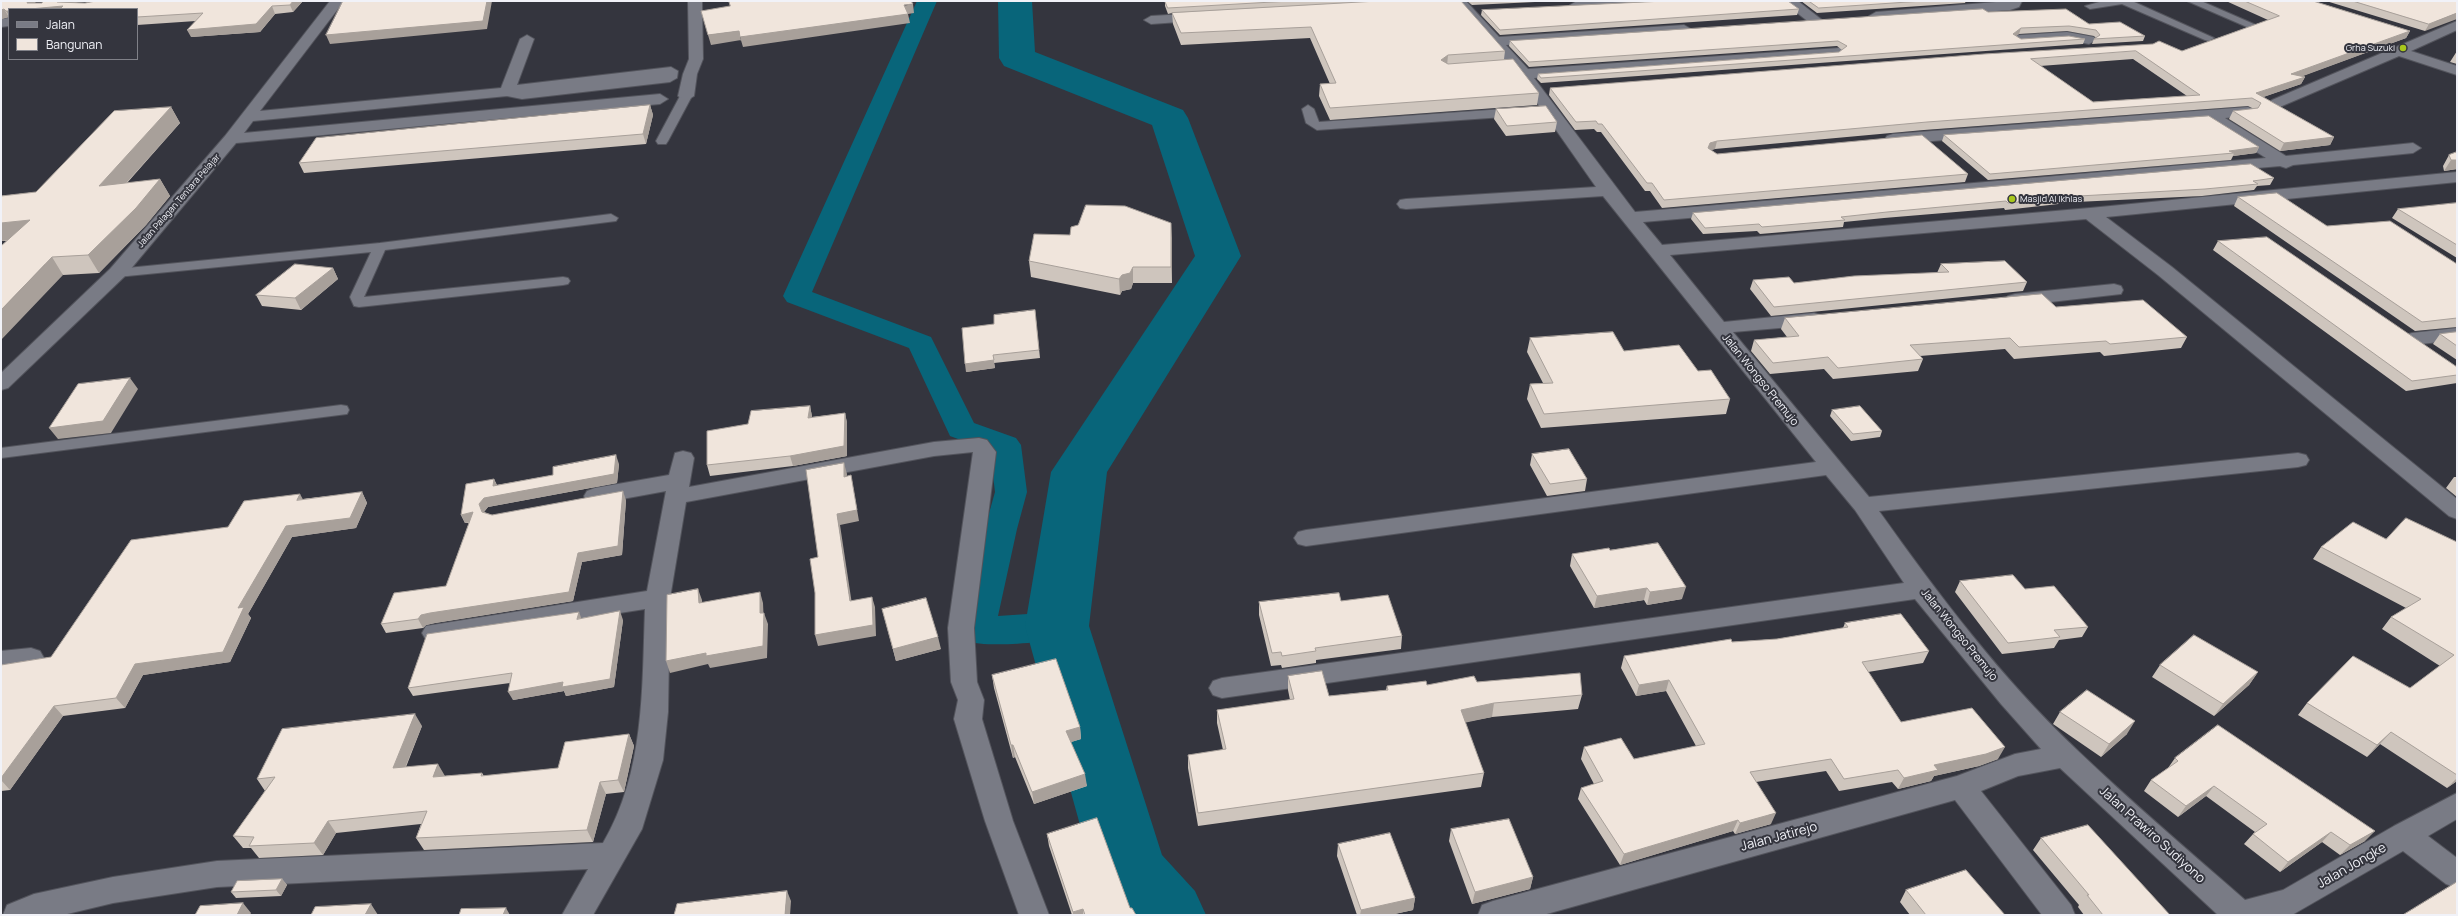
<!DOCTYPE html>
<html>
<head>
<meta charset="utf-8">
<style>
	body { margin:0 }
	#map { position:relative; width:2458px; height:916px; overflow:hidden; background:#34353e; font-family:Manrope,sans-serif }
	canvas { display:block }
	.frame { position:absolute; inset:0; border:2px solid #f1f2f8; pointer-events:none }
	.legend { position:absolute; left:8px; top:8px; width:130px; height:52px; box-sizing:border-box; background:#34353e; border:1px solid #808188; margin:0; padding:5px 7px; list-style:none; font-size:12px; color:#f1f2f8 }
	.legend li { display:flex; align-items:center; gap:8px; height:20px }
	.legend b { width:20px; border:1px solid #808188 }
</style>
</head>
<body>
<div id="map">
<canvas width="2458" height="916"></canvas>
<div class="frame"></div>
<ul class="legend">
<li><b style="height:5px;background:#797b85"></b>Jalan</li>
<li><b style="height:11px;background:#f0e5dc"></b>Bangunan</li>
</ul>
</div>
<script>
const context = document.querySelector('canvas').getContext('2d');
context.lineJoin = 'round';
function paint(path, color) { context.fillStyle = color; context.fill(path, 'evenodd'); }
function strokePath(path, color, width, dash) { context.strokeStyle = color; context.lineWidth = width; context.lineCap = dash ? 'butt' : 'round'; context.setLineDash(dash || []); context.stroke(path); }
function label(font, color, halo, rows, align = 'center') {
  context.font = font + ' Manrope,sans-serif'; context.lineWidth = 4; context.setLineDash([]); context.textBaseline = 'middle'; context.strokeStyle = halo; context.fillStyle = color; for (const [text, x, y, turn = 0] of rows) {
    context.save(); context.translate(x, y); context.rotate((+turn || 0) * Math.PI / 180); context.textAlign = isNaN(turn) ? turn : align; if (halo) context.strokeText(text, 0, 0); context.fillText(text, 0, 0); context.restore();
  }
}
const canal = new Path2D(`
	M917,1h20l-125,291 119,45 43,86 42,15 5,7 6,47 -10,37 -19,87 59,-4 13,4 5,10 -5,10c-24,7 -82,12 -105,5l-5,-10 4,-29 31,-110 -5,-41 -40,-15 -41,-88 -122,-46 -4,-6z`);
const river = new Path2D(`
	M998,1h34l3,51 148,58 5,8 53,138 -134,216 -18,154 73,229 33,36 11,24h-86l-16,-20 -11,-23 -68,-246 26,-154 144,-216 -43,-131 -148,-59 -5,-8z`);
const service = new Path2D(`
	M2103,1h29l82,37 -5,3 -4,-1 -83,-36 -32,5 -5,-3z
	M2187,1h14l55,24 -1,2h-8z
	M686,93l6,3 -24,45 -2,3h-8l-2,-3 24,-45z
	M1308,105l6,4 5,13 199,-14 6,4 -6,4 -201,14 -11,-7 -4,-14z
	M611,214l7,4 -2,3 -231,29 -21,47 199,-20 5,1 2,3 -2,3 -5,1 -204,22 -5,-1 -4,-9 21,-45 -254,25 -7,-4 7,-4 263,-26z
	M341,405l6,1 2,4 -2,4 -346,44v-10z`);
const minor = new Path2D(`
	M330,1h14l-84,110 241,-23 19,-49 7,-4 7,4 -17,46 154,-18 7,4 -1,7 -7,4 -148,17 -15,-3 -254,25 -9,12 416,-39 8,5 -8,5 -424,39 -112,134 -116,111 -7,2v-17l109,-104 115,-133z
	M688,1h14l1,58 -6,15 -3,22 -8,5 -8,-5 5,-22 6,-15z
	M1452,1h14l33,36 185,-12 7,4 -7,4 -178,12 22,24 341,-23 7,4 -7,4 -335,24 101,134 631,-54 -60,-38 -313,24 -6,-2 -2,-3 2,-3 6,-2 355,-27 5,2 3,3 -3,3 -28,3 61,38 127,-13 8,5 -8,5 -120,12 -7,3 -6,-2 -637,56 19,23 428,-37 367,-36v10l-351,35 66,50 285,232v20l-8,-3 -291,-241 -72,-56 -416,36 54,67 90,-9 7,2 3,4 -3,4 -7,2 -81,7 136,165 429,-44 8,2 3,5 -3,5 -8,2 -419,44c59,83 122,167 197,238 54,52 112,101 169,151l38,-10 111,-64 63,-33v26l-29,17 29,22v30l-11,-4 -43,-33 -111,64h-74l-158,-147 -42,8 -37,15 90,114 4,10h-33l-87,-115 -412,115h-65l4,-10 11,-4 464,-125 58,-22 26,-5 -40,-45 -86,-105 -693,99 -9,-3 -4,-7 4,-7 9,-3 682,-95 -49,-73 -29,-35 -520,71 -8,-2 -4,-6 4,-6 8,-2 510,-68 -213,-266 -197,13 -6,-1 -3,-4 3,-4 6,-1 190,-12 -77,-110 -28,-31 -3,-1 -1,-4z
	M1577,1h94l-7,4 -92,3 -2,-3z
	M1782,1h16l24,19 -2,3h-10z
	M2008,1h14l-3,6 -9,3 -134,10 -7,-4 7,-4z
	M1202,13l7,4 -2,3 -56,4 -7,-4 7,-4z
	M9,18v8l-8,1v-8z
	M2457,21v9l-46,21 46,15v9l-58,-19 -117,50h-10l-3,-3 3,-3z
	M2067,32l27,5 2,3 -7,4 -22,-4 -76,5 -7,-4 7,-4z
	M2114,284l7,2 2,4 -2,4 -106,12 -7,-2 -2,-4 2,-4 7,-2z
	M2457,328v12l-45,5 -7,-2 -3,-4 3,-4 7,-2z
	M979,438l8,2 9,12 -22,176 3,54 7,18 -2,19 31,102 36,94h-30l-34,-94 -31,-102 4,-19 -7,-18 -3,-54 25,-176 -39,4 -248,46 -16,96 -2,114 -5,48 -21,69 -49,86h-31l26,-46 -371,18 -104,16 -50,12h-60l4,-10 27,-11 79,-17 104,-16 386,-18c42,-71 39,-155 42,-234l-210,33 -9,-2 -4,-7 4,-7 221,-35 19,-100 -71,13 -8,-3 -3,-5 3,-5 8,-3 74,-13 6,-22 8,-2 8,2 3,5 -5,29 245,-45z
	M31,648l9,3 4,7 -4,7 -39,6v-20z`);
const wall = new Path2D(`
	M1,1h35l-1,2h7l1,-2h39l-8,2h11l218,-2 -10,11 -18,2 -15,18 -69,5 5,-16 -59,4v-16h-128v8l-8,2z
	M1165,1h296l44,50 -1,8 35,34 -2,12 -207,15 -11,-24 1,-12h10l-20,-46 -129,7 -8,-21 -1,-11 -4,1 -3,-8z
	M1467,1h89l-84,4z
	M1801,1h165l-1,2 -148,10z
	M2226,1h87l97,30 -4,7 -104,38 3,1 -4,7 -38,13 71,40 -4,8 -50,6 -51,-32 4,-8 21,-2 -6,-3 -324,24 -209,19 -4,1 6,4 251,20 -3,8 -303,26 -12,-17h-5l-44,-59h-4l-3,-3 -19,1 -26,-35 1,-7 603,-44 29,7 86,-31zM2133,59l54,37 -94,6 -53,-36z
	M2326,1h131l-32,30z
	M1799,9l-2,6 -297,20 -19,-20 1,-5z
	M1988,12l101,12 56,12 -2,5 -51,3 2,-5 2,-1 -2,-2 -27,-5 -48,3 -4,2 6,3h64l-2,5 -542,39 -4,-4 1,-5 301,-22 3,-2 -5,-4 -308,21 -20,-21 1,-5z
	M2457,51v13l-7,-2z
	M650,105l3,10 -7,29 -342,29 -5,-10z
	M171,107l9,16 -53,60 33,-4 10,17 -24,29 -47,48 -36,2 -56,-34h-6v-45l35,-4z
	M1496,109l61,13 -2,10 -49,4 -12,-17z
	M1944,135l315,12 -3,6 -23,3 -2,4 -243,20 -46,-39z
	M2457,152v17l-13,2 -1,-5 6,-11z
	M2274,178l-4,7 -13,1 -3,4 -52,6 -126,6 -71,8 -1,-2 -120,10 -40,4 -1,5 -83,7 -3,-3 -54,3 -12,-15 2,-6z
	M2238,197l89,29 130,38v63l-42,4 -181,-125z
	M2457,203v55l-65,-40 6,-9z
	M1172,238v45h-39l-2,6 -9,2 -2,4 -89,-18 -2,-16z
	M2218,241l239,134v8l-51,8 -193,-141z
	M1941,264l86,18 -4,9 -252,25 -21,-27 3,-9 41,3 143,-10z
	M333,268l5,11 -37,31 -39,-4 -6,-11z
	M2056,307l131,30 -6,11 -77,8 -4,-4 -86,7 -9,-10 -85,7 3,3 -5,12 -85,8 -9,-10 -54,5 -19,-23 3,-11 33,-3 -6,-8 4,-11z
	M1035,310l5,48 -46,5 1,5 -29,4 28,-48z
	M2457,332v28l-24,-16 7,-10z
	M1530,338l94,13 74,20 32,28 -4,15 -185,14 -14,-29 3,-15 13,-1 -16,-31z
	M810,406l2,11 33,-4 2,10v33l-54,10 -83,10 -3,-11 41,-41z
	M1832,410l50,21 -2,6 -29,4 -21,-25z
	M1532,454l55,25 -2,12 -38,5 -17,-31z
	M619,464l-2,19 -129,24 -4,5 8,3 134,-15 -4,55 -40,7 -9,39 -138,22 -9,2 -3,3 -37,5 -5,-9 65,-38 23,-63h-4l-4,-8 33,-36 3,6 56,-10z
	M2454,477h3v20l-11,-9z
	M362,492l5,11 -11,25 -64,9 -44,77 3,4 -21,44 -87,13 -18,33 -62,8 -53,74 -9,1v-126l50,-8 177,-130 75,-28z
	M2386,539l71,3v239l-10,7 -67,-44 -13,13 -69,-42 9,-12 103,-15 30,-22 -58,-37 9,-12 15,-9 -93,-49 8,-12z
	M1610,550l72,49 -35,6 -3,-5 -50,8 -24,-42 2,-12z
	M1960,581l65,8 63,38 -6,10 -23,3 -5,8 -52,6 -47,-62z
	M1341,601l61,35 -1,13 -85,11v3l-34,5 -1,-3 -10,1 -12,-51v-13z
	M882,609l59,40 -45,12z
	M581,618l42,2 -9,67 -48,9 -2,-5 -51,9 -3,-17 -97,13 -5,-8z
	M1845,623l84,28 -6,12 -55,9 33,50 97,37 -19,7 -45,10 -3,5 -33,8 -6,-7 -53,9 -13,-20 -70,11 15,42 -36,10 -2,-3 -113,34 -42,-66 3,-11 13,-4 -13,-25 3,-12 50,12 62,-13 -30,-55 -30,5 -15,-28 3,-12 108,-14 45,-3 66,-11z
	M2160,665l98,7 -9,13 -35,31 -62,-39z
	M992,675l88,52 1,12 -10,3 16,44 -53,18 -19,-47 -2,1 -19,-70z
	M1288,676l41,20 57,-6 1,-4 40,-1 50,-3 105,13 -4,14 -86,8 -27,5 19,51 -3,14 -283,39 -10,-58v-13l35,-5 -6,-27v-13l73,-10 -2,-10z
	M2060,712l67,22 -26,23 -48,-33z
	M422,726l-16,41 39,9 37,-3 2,3 74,-8 71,-34 5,12 -10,46 -18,2 -13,48 -169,8 -8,-12 5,-14 -85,9 -13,22 -64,3 -8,-10h-8l-10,-12 32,-45 -8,-12z
	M2175,758l190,83 -25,14 -18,-13 -42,30 -36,-28 9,-10 2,-2 -49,-36 -28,21 -34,-26 7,-11 17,-12z
	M1451,829l82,48 -3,12 -58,15 -23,-63z
	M1047,834l83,74 6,7h-64l-23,-69z
	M2041,838l129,77h-86l-6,-8 1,-2 -46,-55z
	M1338,844l77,54 -2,12 -23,5h-33l-20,-59z
	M282,879l5,6 -6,11 -45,2 -5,-6z
	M1906,890l99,25h-95l-10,-13z`);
const shadedWall = new Path2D(`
	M28,1h8l-4,8 25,-7 1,-1h24l-17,4v4h-35l-3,-6z
	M293,1h10l-10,11 -3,-7z
	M487,1h5l-5,28 -157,15 -4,-9z
	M913,4l1,9 -6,1 2,9 -167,24 -3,-10z
	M272,6l3,8 -15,18 -69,5 -4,-7z
	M4,9l5,8 -8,2v-9z
	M6,11h3v5z
	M2457,13v6l-32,12 4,-7z
	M2021,28l-2,6 -8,6 2,-6z
	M739,31l2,9 -30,5 -3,-10z
	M2410,31l-4,7 -119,44 4,-8z
	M1448,55l-1,11 -6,-6z
	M2305,77l-4,7 -46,16 1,-7z
	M650,105l3,10 -7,29 -3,-10z
	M171,107l9,16 -71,79 -10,-16z
	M2334,137l-4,8 -50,6 4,-8z
	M1717,141l-2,8 -7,2v-3l2,-5z
	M2259,147l-3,6 -23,3 1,-3 -5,-2z
	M2451,160h6v9l-13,2z
	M160,179l10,17 -24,29 -47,48 -11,-18z
	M30,220l11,17 -40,4v-18z
	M1171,223l1,15v45l-1,-16z
	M52,257l11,18 -62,65v-30z
	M1133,267v16l-2,6 -9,2 -2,4 -1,-16 3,-4z
	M333,268l5,11 -37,31 -6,-12z
	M993,355l2,13 -29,4 -1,-8z
	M130,378l8,11 -27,44 -53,6 -9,-11z
	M810,406l2,10 -2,12 -2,-10z
	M845,413l2,10v33l-54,10 -3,-10z
	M616,455l3,9 -2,19 -129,24 -5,6 -4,-9 5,-6z
	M844,463l3,11 -1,13 -2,-10z
	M851,475l8,46 -19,4 13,86 -3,-10 -13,-87z
	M494,479l4,9 -5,-2z
	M623,491l3,9 -4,55 -40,7 -9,39 -138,22 -9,2 -3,3 -5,-9 3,-4 9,-2 148,-60z
	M362,492l5,11 -11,25 -64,9 -44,77 3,4 -21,44 -87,13 -18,33 -9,-10 19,-34 103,-56 48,-82z
	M300,494l6,11 -9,-5z
	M473,512l4,9 -12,2 -4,-8z
	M1686,587l-4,12 -35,6 3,-13z
	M1647,588l-3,12 -50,8 3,-12z
	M698,589l4,11 1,14 -4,-11z
	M760,592l3,11 1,22 -4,-12z
	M872,597l3,10 1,29 -58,10 -3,-11z
	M620,611l3,9 -9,67 -48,9 -2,-5 -51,9 -5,-8z
	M579,612l3,8 -5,-1z
	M764,613l4,11 -1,34 -57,10 -2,-4 -38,9 -4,-12z
	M938,637l3,12 -45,12 -3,-12z
	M2258,672l-9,13 -35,31 9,-12z
	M1669,680l-3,11 -30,5 3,-11z
	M1494,703l-2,14 -33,7 2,-14z
	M54,706l9,10 -53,74 -9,-10v-2z
	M415,714l7,12 -22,54 -7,-12z
	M2135,721l-8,13 -26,23 8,-13z
	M1080,727l1,12 -13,4 -2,-12z
	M2391,732l-11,12 -13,13 10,-12z
	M629,734l5,12 -10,46 -6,-12z
	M1011,745h2l2,12 -2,1z
	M2005,747l-7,12 -19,7 -45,10 -3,5 -33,8 6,-11 30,-13z
	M438,764l7,12 -12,1z
	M1085,774l2,12 -53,18 -2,-12z
	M2457,778v3l-10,7z
	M600,782l6,12 -13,48 -6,-12z
	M2214,786l-8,10 -28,21 8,-11z
	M1776,813l-5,11 -36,10 5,-11z
	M1738,820l-5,11 -113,34 4,-11z
	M328,821l8,12 -13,22 -9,-12z
	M2375,831l-10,10 -25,14 10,-10z
	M2331,832l-9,10 -42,30 8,-10z
	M1533,877l-3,12 -58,15 3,-12z
	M282,879l5,6 -6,11 -5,-6z
	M787,891l4,10 -1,14h-5z
	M1415,898l-2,12 -23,5h-30l1,-5z
	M243,903l8,10 -1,2h-13z
	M371,904l7,11h-13z
	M506,908l4,7h-7z
	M1083,909v6h-10v-3z`);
const building = new Path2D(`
	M1,1h27l-1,2h15l1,-2h15l-1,1 28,1 11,-2h197l-3,4 -18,1 -16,18 -69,6 16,-17 -66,4v-8h-77l3,-3 -33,3h-21v2h-3l-2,-2 -3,1z
	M343,1h144l-4,20 -157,14z
	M729,1h182l2,3 -9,1 4,9 -168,23 -1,-6 -31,4 -7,-24 29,-5z
	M1165,1h125l-122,7z
	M1378,1h83l44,50 -57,4 -7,5 7,4 65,-5 26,34 -209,15 -10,-24 16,-1 -25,-56 -130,6 -9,-20z
	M1665,1h123l11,8 -299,21 -18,-20z
	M1809,1h114l-104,7z
	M2245,1h68l97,30 -119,43 14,3 -49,16 78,44 -50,6 -51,-32 25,-3 3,-5 -9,-5 -325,24 -210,19 -7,2 -2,5 9,6 205,-19 46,39 -304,26 -12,-17h-5l-45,-59h-4l-2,-3 -20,1 -26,-34 434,-34 169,-10 6,-3 23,10 97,-35zM2136,51l64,44 -107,7 -62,-43z
	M2353,1h104v12l-28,11z
	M1983,9l5,3 78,-3 23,15 31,-2 25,14 -51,3 6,-4 -4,-5 -27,-4 -48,2 -8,6 8,5 48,-3 16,3 -544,39 -3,-4 301,-22 8,-6 -9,-5 -309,21 -19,-21z
	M650,105l-7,29 -344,29 17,-25z
	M1546,106l11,16 -50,4 -11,-17z
	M171,107l-72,79 61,-7 -24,29 -48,47 -36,2 -51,53v-64l29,-26 -29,3v-27l35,-4 78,-81z
	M2209,116l50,31 -30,4 5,2 -244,21 -46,-39z
	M2457,152v8h-6l-2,-5z
	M2251,164l23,14 -21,3 5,3 -53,5 -126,7 -71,7 -2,-2 -119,11 -46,5 4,3 -83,7 -3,-3 -54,4 -12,-15z
	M2277,193l50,33 63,-5 67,43v54l-35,4 -184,-125z
	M2457,203v42l-59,-36z
	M1086,205l39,1 46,17v44h-38l-3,6 -8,2 -3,4 -90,-18 5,-27 36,1 1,-8 7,-2z
	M2267,237l190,130v8l-45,6 -194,-140z
	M2005,261l22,21 -253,25 -21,-27 36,-3 5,6 60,-7 95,-4 -8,-8z
	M295,264l38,4 -38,30 -39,-3z
	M2042,294l14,13 87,-7 44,37 -77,7 -4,-3 -87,6 -9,-9 -100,7 13,14 -85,9 -10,-11 -55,6 -19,-23 45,-4 -14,-18z
	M1035,310l4,40 -46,5 1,5 -29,4 -3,-36 32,-4v-9z
	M1613,332l11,19 55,-6 19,26 13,-1 19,29 -186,15 -14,-30 23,-1 -23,-45z
	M2457,332v14l-17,-12z
	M130,378l-27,43 -54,7 29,-44z
	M810,406l-2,12 37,-5 -1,33 -54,10 -83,9v-34l41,-7 3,-13z
	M1860,406l22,25 -29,3 -21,-24z
	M1569,449l18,30 -37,5 -18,-30z
	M616,455l-2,19 -130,24 -5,6 3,8 10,3 131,-24 -5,55 -40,7 -9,39 -139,21 -9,2 -3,4 -37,5 13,-31 52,-7 27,-74 -12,3 5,-31 28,-5 -1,7 60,-11v-8z
	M844,463v14l7,-2 6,35 -20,4 13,87 22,-4 1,28 -58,10v-42l-5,-34 8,-2 -12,-87z
	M362,492l-12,26 -64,8 -48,82 6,-1 -21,45 -88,12 -19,34 -62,8 -53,72v-113l50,-8 80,-117 97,-13 16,-26 56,-7 -3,6z
	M2406,518l51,24v233l-66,-43 -14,13 -70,-42 46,-47 57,32 44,-33 -63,-38 30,-18 -100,-52 32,-25 33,17z
	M1658,543l28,44 -36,5 -3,-4 -50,8 -25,-42 37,-6 1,2z
	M2013,575l12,14 29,-3 34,41 -34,3 6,7 -52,6 -48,-62z
	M698,589l1,14 61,-11v21h4l-1,33 -57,10v-3l-40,8 1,-66z
	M1339,593l2,8 47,-6 14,41 -87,12 1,3 -34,5 -1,-4 -9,1 -13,-51z
	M926,598l12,39 -45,12 -11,-40z
	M620,611l-10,68 -48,8 1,-5 -55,10 4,-19 -104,15 19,-54 152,-22 -2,7z
	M1901,614l28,37 -67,11 39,60 71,-14 33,39 -19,7 -52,11 4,5 -34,8 -6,-8 -54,9 -13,-20 -81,13 26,41 -36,10 -2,-3 -114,34 -43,-66 22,-7 -19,-34 37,-9 13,21 71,-15 -36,-64 -30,5 -15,-29 107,-17 1,3 45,-3 71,-12 -3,-4z
	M2194,635l64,37 -35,32 -63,-39z
	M1056,659l24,68 -14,4 19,43 -53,18 -19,-47h-2l-19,-70z
	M1322,671l7,25 59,-6 -1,-4 39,-5 1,4 47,-9 3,6 103,-9 2,22 -88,8 -33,7 23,63 -286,40 -10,-58 38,-6 -9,-39 77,-11 -6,-23z
	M2087,690l48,31 -26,23 -49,-32z
	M415,714l-22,54 45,-4 -5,13 49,-4 -1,3 77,-8 7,-26 64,-8 -11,46 -18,2 -13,48 -171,8 11,-27 -99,10 -14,22 -65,3 5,-9 -21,-1 42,-59 -18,2 25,-50z
	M2218,725l157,106 -25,14 -19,-13 -43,30 -35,-28 14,-10 -53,-38 -28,20 -35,-26 27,-19 -3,-3z
	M1097,818l33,90h2l4,7h-51l-2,-6 -10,3 -26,-78z
	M1509,819l24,58 -58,15 -24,-63z
	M2088,825l82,90h-67l-16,-20h2l-48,-57z
	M1390,833l25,65 -54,12 -23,-66z
	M1966,870l39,45h-79l-20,-25z
	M282,879l-6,11 -45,2 6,-11z
	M2457,882v33h-54z
	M787,891l-2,24h-111l3,-11z
	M243,903l-6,12h-42l5,-9z
	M371,904l-6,11h-54l4,-8z
	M506,908l-3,7h-44l2,-6z`);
const markers = [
	[2403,48,4,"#a8c71c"],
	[2012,199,4,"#a8c71c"]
];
const farPoinames = [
	["Grha Suzuki",2395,48],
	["Masjid Al Ikhlas",2020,199,"left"]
];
const farStreetnames = [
	["Jalan Palagan Tentara Pelajar",179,201,-49]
];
const streetNames = [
	["Jalan Wongso Premujo",1760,380,51],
	["Jalan Wongso Premujo",1959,635,51]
];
const nearStreetnames = [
	["Jalan Prawiro Sudiyono",2152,835,42],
	["Jalan Jatirejo",1779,837,-15],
	["Jalan Jongke",2352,866,-30]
];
paint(canal, '#08657a');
paint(river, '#08657a');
strokePath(service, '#53545c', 2);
strokePath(minor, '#53545c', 2);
paint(service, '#797b85');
paint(minor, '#797b85');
paint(wall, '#cec5bd');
paint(shadedWall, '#a8a09a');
paint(building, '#f0e5dc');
strokePath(building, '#a8a09a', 1);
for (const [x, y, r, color] of markers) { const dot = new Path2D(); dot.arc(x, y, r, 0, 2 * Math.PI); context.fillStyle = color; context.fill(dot); strokePath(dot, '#34353e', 1.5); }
label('9px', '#f1f2f8', '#34353e', farPoinames, 'right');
label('9px', '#f1f2f8', '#34353e', farStreetnames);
label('11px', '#f1f2f8', '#34353e', streetNames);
label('13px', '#f1f2f8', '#34353e', nearStreetnames);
</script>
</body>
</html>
